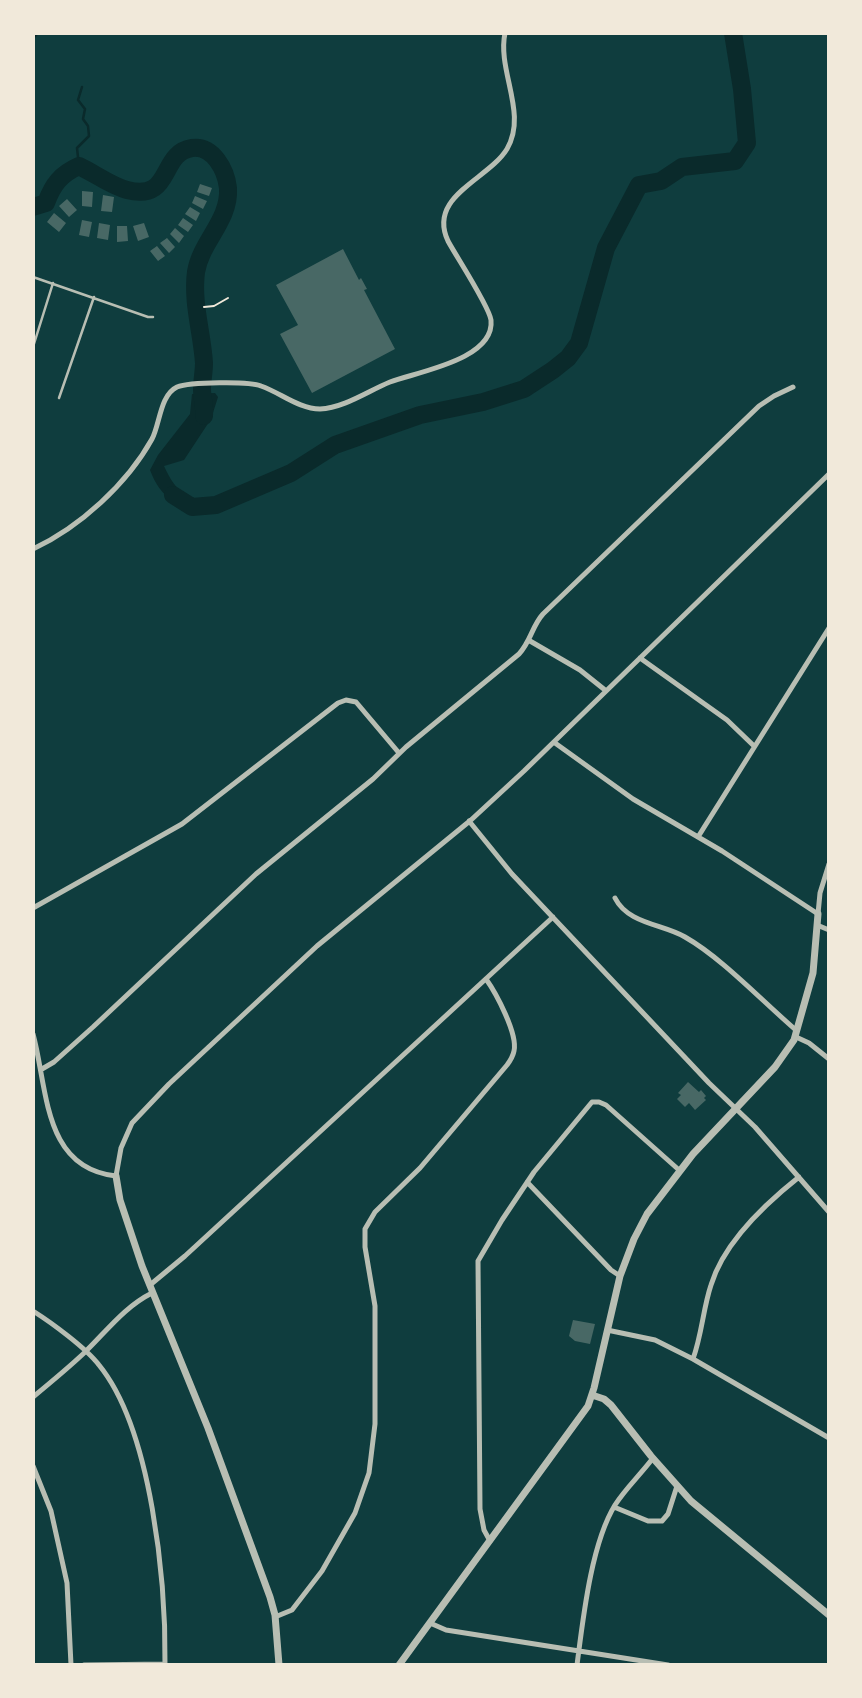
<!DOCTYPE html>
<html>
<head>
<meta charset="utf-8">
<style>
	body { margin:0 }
	#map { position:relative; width:862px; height:1698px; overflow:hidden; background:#0f3d3e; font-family:"DejaVu Sans",sans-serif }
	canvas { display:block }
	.frame { position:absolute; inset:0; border:35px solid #f1e9da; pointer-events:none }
</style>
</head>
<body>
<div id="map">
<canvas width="862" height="1698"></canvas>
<div class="frame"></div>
</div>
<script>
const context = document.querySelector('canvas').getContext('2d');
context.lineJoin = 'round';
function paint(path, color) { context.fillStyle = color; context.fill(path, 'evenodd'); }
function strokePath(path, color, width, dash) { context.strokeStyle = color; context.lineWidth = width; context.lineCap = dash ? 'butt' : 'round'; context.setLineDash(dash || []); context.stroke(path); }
const water = new Path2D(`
	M215,393l3,4 -7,22 -27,41 -20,6c13,28 22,32 52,39 -34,3 -53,-1 -66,-35l8,-15 32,-41 2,-20z`);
const stream = new Path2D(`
	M33,38l5,-5
	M79,166l-2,-18 12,-12 -1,-10 -5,-7 2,-10 -7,-9 4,-13`);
const river = new Path2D(`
	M33,207l13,-4c7,-19 15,-29 33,-37 15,7 32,20 48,24 46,12 32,-37 65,-42 21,-3 34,22 36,40 2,33 -27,53 -32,84 -4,31 6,60 8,91 0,9 -2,18 -2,26 0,9 3,18 2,27
	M173,495l19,12 24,-2 75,-32 44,-28 85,-30 63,-13 41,-13 29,-19 15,-12 11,-15 27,-95 33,-63 22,-4 21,-14 53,-6 12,-18 -5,-54 -9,-56`);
const building = new Path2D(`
	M200,184l12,4 -3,8 -12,-4z
	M82,191l11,1 -1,15 -10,-1z
	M103,195l11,2 -2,15 -11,-1z
	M195,196l12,5 -4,8 -11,-6z
	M67,199l10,11 -8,7 -10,-11z
	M190,207l10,6 -4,8 -11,-7z
	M54,213l12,10 -7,9 -12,-10z
	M183,218l10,7 -5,7 -10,-7z
	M82,220l10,2 -3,15 -10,-2z
	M99,223l11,2 -2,15 -11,-2z
	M144,223l5,14 -11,4 -5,-15z
	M117,226h10l1,15 -11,1z
	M175,228l9,8 -5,7 -9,-9z
	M167,238l8,9 -6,6 -9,-10z
	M157,246l8,10 -7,5 -8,-10z
	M343,249l16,31 2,-2 6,11 -3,1 31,59 -83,44 -32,-59 18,-9 -22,-40z
	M688,1082l11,10 2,-2 5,6 -2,2 2,2 -11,10 -6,-7 -4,4 -8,-8 4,-4 -3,-2z
	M573,1320l22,4 -5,20 -15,-3 -6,-5z`);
const path = new Path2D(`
	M204,307l10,-1 14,-8`);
const service = new Path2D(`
	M33,277l115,40h5
	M33,347l20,-64
	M59,398l35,-101`);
const minor = new Path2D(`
	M33,549c47,-22 94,-65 119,-110 8,-15 8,-44 25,-52 12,-5 73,-6 84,-1 20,7 38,23 59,23 24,-1 48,-18 70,-27 26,-10 105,-22 101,-62 -2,-14 -35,-64 -43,-79 -21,-45 40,-61 59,-92 21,-36 -10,-78 -2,-116
	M530,641l50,29 25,20
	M640,658l87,62 27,26
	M555,743l78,56 89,52 96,63
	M469,821l43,53 197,209 46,44 74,85
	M698,837l131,-209
	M615,898c13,26 48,26 70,39 37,21 78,65 112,94
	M33,908l149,-84 156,-121 8,-3 10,2 43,51
	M818,914l2,-21 9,-29
	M817,925l12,5
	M33,1034c15,56 10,134 83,142l5,-28 11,-25 37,-39 148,-138 154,-126 53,-49 305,-297
	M796,1037l13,6 20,16
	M42,1069l12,-7 39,-35 163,-153 117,-95 33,-32 113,-93c12,-13 13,-28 24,-40l216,-208 15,-10 19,-9
	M527,1182l84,88 9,6
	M150,1285l35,-29 368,-339
	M33,1311c19,12 53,37 66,54 53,65 67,218 66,300
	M607,1330l48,10 38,19 136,79
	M693,1359c9,-25 10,-50 18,-74 13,-43 54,-81 88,-108
	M33,1397c17,-14 34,-28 50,-43 23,-22 41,-47 69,-61
	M33,1466l18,45 16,72 4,82
	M614,1507l34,14h14l6,-7 9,-28
	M490,1541l-6,-11 -4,-21 -2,-248 24,-41 32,-48 58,-70h7l7,3 73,65
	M275,1617l17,-7 30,-39 33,-58 14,-40 6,-49v-118l-10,-59v-18l10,-17 45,-44 87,-103c3,-4 6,-9 7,-14 4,-17 -18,-58 -28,-72
	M430,1623l16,7 222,35
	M84,1665l81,-1
	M577,1665c6,-46 14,-121 38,-160 10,-16 26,-31 38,-47`);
const tertiary = new Path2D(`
	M116,1176l4,24 22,66 66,162 62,169 5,18 4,50
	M592,1395l12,4 7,6 40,51 40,45 138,114
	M399,1665l189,-259 6,-18 26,-112 14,-37 13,-25 46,-60 82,-87 19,-27 19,-67 5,-59`);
paint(water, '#0a2a2b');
strokePath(stream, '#0a2a2b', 2.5);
strokePath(river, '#0a2a2b', 18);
paint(building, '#486865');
strokePath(path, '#f1e9da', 2);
strokePath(service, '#b8beb3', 2.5);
strokePath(minor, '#b8beb3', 5);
strokePath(tertiary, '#b8beb3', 7);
</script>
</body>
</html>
